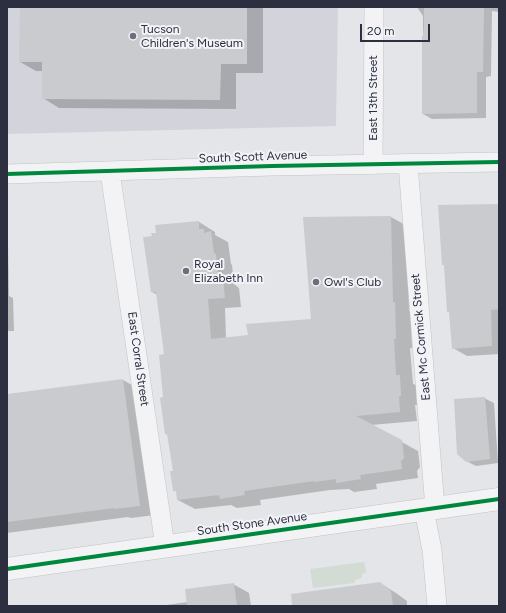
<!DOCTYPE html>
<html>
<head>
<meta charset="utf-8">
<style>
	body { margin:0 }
	#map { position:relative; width:506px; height:613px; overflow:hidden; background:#e4e5e8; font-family:Figtree,sans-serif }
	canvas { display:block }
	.frame { position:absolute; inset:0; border:8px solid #2c2f40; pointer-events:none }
	.scale { position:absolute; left:360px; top:24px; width:70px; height:18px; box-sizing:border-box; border:2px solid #2c2f40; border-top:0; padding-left:5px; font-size:12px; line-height:14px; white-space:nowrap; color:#2c2f40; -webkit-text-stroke:3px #f2f3f7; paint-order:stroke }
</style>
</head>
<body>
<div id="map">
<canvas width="506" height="613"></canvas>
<div class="frame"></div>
<div class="scale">20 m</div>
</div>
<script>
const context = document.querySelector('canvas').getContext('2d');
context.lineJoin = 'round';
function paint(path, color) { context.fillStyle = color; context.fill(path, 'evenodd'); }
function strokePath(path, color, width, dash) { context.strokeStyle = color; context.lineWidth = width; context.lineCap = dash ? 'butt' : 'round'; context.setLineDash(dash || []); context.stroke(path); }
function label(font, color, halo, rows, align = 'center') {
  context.font = font + ' Figtree,sans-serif'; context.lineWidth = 4; context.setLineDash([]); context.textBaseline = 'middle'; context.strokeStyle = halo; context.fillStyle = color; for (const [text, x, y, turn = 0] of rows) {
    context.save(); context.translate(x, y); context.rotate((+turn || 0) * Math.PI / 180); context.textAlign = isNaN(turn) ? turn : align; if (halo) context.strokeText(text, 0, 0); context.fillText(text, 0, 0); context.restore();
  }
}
const built = new Path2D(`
	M7,7h331l-2,119 -329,8z`);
const green = new Path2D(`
	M364,562l2,11 -4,1v4l-7,2v3l-42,5 -3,-19z`);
const shadow = new Path2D(`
	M21,7h242v66h-27v36l-177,-1 -16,-10v-27h-7l-16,-9z
	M417,7h82v5l-7,-1 -1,65 -5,1v41l-54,1 -9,-5v-98z
	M499,205v149l-32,2 -14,-8z
	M391,217l16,9 2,85 2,1 1,36h-2l3,36 3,1 1,20h-2l2,16 -46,4 47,26 2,16 -3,4 1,7 -42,6 1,5 -23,3 -5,-3 -19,1 -70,10 1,5 -24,3 -6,-3 -36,4 -17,-9 -1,-8 -3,-2v-18l-6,-37 -2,-1 -2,-36 1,-43 -7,-60 -6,-3 1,-55 46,-15 16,10v3l13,7 3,22 1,1 2,19 5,4 2,19 -16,1 1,30 23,-2 63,-16z
	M7,243l1,1 1,52 4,2 1,33h-7z
	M123,380l16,9 16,126 -24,3 -3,-1 -121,16v-138z
	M484,398l10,5 4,60 -22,3 -10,-5z
	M380,583l16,10 11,8v5h-95z
	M233,584l16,9 2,13h-92l29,-4z`);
const building = new Path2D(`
	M20,7h227v57h-26l-1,36 -178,-1v-37h-23z
	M424,7h60l-1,65h-6v41l-55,1v-78h1l1,-9z
	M499,204v105l-8,1 1,36 -40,3 -3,-37h-2l-3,-47h-2l-4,-60z
	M391,216l2,86h2l1,37h-2l2,36h4l1,21h-2l1,16 -44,4 46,24 2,18 -3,3 1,8 -42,6 1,4 -25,4v-4l-22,3v-1l-70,10 1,4 -25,4 -1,-4 -42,5 -1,-9h-3l-3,-20h3l-6,-37h-2l-5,-36 3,-1 -4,-42 5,-1 -8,-62h-5l-8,-55 9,-1 -1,-3h5l-1,-8 44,-4v8h5v4l7,-2 3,22 2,1 2,21 1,-1v4l4,-1 2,21 -17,1 3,40 37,-4 -2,-11 65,-5 -8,-102z
	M123,379l17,127 -26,3v-1l-107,14v-128z
	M485,397l5,62 -24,3 -9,-8 -3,-55z
	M380,582l11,9 2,15h-101l-1,-12z
	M234,583l3,23h-50l-2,-17z`);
const minor = new Path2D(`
	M408,164l27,345
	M373,165l1,-158
	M110,172l55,374
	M7,174l265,-8 227,-4
	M424,510l8,40 5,56`);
const tertiary = new Path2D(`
	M7,569l492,-70`);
const cycleway = new Path2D(`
	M7,174l265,-8 227,-4
	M7,569l492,-70`);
const markers = [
	[133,36,4,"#6c6f7b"],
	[186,271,4,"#6c6f7b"],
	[316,282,4,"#6c6f7b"]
];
const poiNames = [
	["Tucson",141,29],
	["Children's Museum",141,43],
	["Royal",194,264],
	["Elizabeth Inn",194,278],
	["Owl's Club",324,282]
];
const streetNames = [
	["East 13th Street",373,98,-90],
	["South Scott Avenue",253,157,-2],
	["East Mc Cormick Street",421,337,-95],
	["East Corral Street",138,359,82],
	["South Stone Avenue",252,524,-8]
];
paint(built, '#d3d4db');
paint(green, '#d3dbd5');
paint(shadow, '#0003');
paint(building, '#cacbcf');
strokePath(minor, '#c2c3c6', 20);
strokePath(tertiary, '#c2c3c6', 23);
strokePath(minor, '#f3f3f5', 19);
strokePath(tertiary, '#f3f3f5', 22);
strokePath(cycleway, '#00873e', 4);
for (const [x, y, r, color] of markers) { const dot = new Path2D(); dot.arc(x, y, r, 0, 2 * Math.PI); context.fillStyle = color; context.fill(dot); strokePath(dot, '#f2f3f7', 1.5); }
label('12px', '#2c2f40', '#f2f3f7', poiNames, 'left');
label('12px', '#2c2f40', '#f2f3f7', streetNames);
</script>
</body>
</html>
